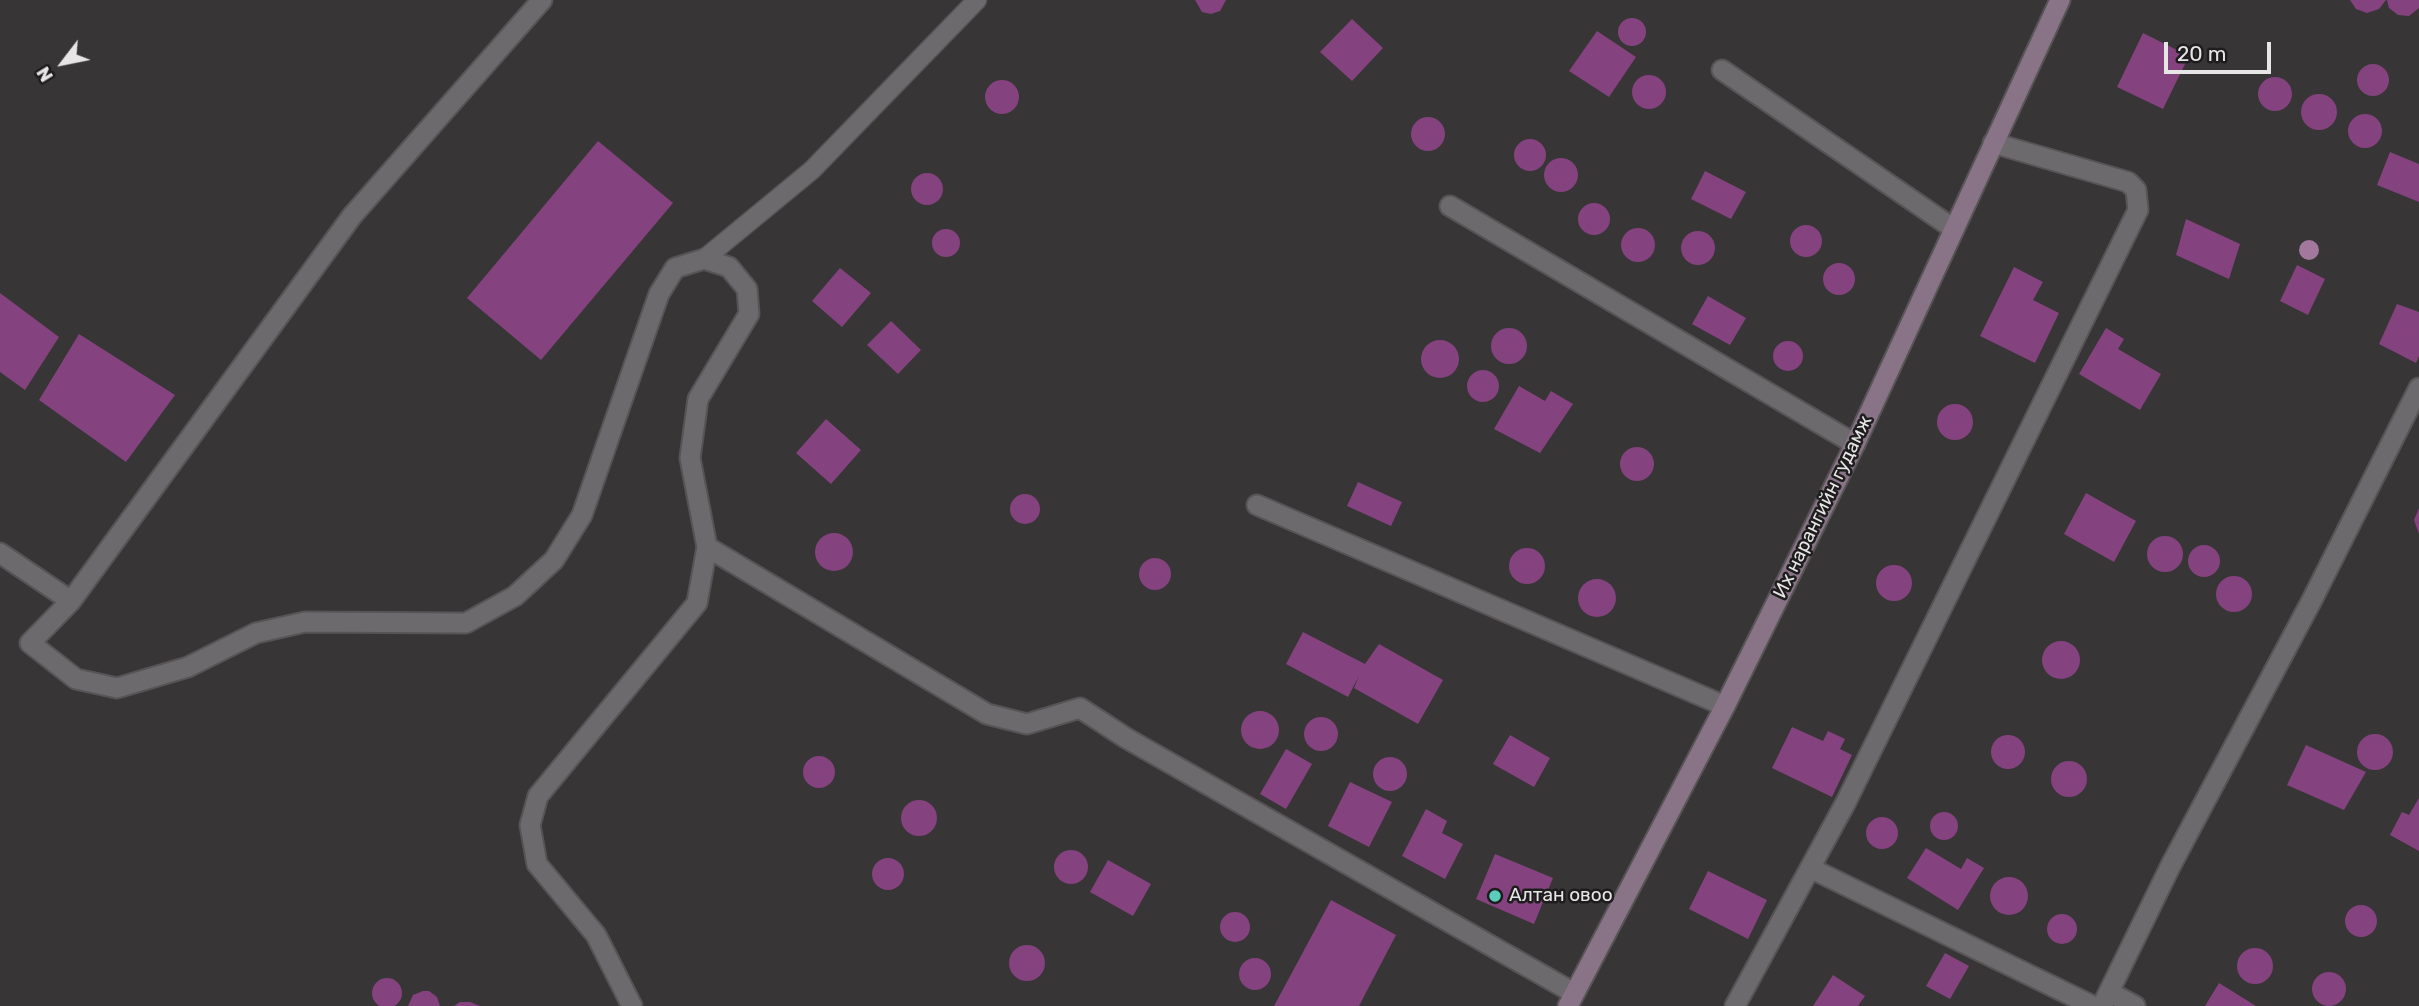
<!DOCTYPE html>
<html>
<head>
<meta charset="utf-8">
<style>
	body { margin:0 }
	#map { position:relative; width:2419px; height:1006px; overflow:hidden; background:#383537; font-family:Rubik,sans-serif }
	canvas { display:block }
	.north { position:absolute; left:28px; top:28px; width:70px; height:70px; -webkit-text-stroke:5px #1e1d1e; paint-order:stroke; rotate:238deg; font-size:19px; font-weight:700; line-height:28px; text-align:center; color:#e7e5e6 }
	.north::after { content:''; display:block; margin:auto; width:24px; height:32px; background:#e7e5e6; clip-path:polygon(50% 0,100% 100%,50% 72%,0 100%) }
	.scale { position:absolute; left:2164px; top:42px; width:107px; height:32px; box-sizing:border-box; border:4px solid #e7e5e6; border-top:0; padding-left:9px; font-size:21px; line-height:24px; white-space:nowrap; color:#e7e5e6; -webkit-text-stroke:5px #1e1d1e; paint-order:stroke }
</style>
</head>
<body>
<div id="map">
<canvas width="2419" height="1006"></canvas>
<div class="north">N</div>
<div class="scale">20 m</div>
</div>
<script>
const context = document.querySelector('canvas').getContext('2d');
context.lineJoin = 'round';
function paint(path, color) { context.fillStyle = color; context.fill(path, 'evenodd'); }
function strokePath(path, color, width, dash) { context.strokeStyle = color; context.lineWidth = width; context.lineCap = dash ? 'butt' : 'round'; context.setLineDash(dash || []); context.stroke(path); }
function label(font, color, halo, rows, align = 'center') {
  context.font = font + ' Rubik,sans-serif'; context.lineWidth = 5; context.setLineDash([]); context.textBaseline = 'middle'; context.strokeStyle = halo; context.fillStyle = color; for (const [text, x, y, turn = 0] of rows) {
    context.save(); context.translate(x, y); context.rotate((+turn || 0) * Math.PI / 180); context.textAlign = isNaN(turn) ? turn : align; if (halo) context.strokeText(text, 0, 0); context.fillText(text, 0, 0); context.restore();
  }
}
const building = new Path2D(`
	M1195,0h31l-6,11 -9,3 -9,-2z
	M2350,0h36l-7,9 -12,4 -11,-4z
	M2387,0h32v8l-10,8 -11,-1 -9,-7z
	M1618 32a14 14 0 1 1 28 0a14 14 0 1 1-28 0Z
	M1352,19l31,29 -31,33 -32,-29z
	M1597,31l39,26 -27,40 -40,-26z
	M2143,33l46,23 -26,53 -46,-22z
	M2357 80a16 16 0 1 1 32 0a16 16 0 1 1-32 0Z
	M1632 92a17 17 0 1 1 34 0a17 17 0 1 1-34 0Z
	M2258 94a17 17 0 1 1 34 0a17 17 0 1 1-34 0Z
	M985 97a17 17 0 1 1 34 0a17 17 0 1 1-34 0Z
	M2301 112a18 18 0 1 1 36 0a18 18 0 1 1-36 0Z
	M2348 131a17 17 0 1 1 34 0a17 17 0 1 1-34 0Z
	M1411 134a17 17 0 1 1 34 0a17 17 0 1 1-34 0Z
	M1514 155a16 16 0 1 1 32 0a16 16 0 1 1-32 0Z
	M598,141l75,62 -132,157 -74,-62z
	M2390,152l29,12v38l-42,-17z
	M1544 175a17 17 0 1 1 34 0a17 17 0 1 1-34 0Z
	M1705,171l41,21 -15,27 -40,-20z
	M911 189a16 16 0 1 1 32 0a16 16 0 1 1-32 0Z
	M1578 219a16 16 0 1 1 32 0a16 16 0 1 1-32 0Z
	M2186,219l54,25 -11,35 -53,-24z
	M1790 241a16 16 0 1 1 32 0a16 16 0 1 1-32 0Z
	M1621 245a17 17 0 1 1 34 0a17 17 0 1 1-34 0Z
	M932 243a14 14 0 1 1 28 0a14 14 0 1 1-28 0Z
	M1681 248a17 17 0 1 1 34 0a17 17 0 1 1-34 0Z
	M1823 279a16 16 0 1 1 32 0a16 16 0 1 1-32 0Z
	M2297,265l28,14 -17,36 -28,-14z
	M2014,267l29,15 -10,18 26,13 -24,50 -55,-27z
	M840,268l31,25 -29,34 -30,-26z
	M0,293l59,44 -34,53 -25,-18z
	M1708,296l38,22 -16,27 -38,-21z
	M2397,304l22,8v44l-3,7 -37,-19z
	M891,321l30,29 -23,24 -31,-29z
	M2106,328l18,11 -6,10 43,25 -21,36 -61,-36z
	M1491 346a18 18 0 1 1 36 0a18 18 0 1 1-36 0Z
	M79,334l96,61 -49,67 -87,-62z
	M1421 359a19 19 0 1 1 38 0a19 19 0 1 1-38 0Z
	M1773 356a15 15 0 1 1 30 0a15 15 0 1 1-30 0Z
	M1467 386a16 16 0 1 1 32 0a16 16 0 1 1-32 0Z
	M1519,386l26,15 6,-10 22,13 -33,49 -46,-24z
	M1937 422a18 18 0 1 1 36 0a18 18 0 1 1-36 0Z
	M826,419l35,31 -30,34 -35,-31z
	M1620 464a17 17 0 1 1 34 0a17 17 0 1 1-34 0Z
	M1358,482l44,20 -11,24 -44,-20z
	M2086,493l50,28 -22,41 -50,-28z
	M1010 509a15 15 0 1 1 30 0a15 15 0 1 1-30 0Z
	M2419,508v26l-5,-14z
	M815 552a19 19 0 1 1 38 0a19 19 0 1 1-38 0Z
	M2147 554a18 18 0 1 1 36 0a18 18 0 1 1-36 0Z
	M2188 561a16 16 0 1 1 32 0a16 16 0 1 1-32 0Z
	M1509 566a18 18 0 1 1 36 0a18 18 0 1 1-36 0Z
	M1139 574a16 16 0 1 1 32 0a16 16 0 1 1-32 0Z
	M1876 583a18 18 0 1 1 36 0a18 18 0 1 1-36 0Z
	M2216 594a18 18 0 1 1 36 0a18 18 0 1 1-36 0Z
	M1578 598a19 19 0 1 1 38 0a19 19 0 1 1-38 0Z
	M1303,632l62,32 14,-20 64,36 -25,44 -64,-36 5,-12 -11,21 -62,-33z
	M2042 660a19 19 0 1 1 38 0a19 19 0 1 1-38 0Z
	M1241 730a19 19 0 1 1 38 0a19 19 0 1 1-38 0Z
	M1304 734a17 17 0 1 1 34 0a17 17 0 1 1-34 0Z
	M1792,727l31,14 5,-10 17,8 -5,10 12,6 -20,42 -60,-29z
	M2357 752a18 18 0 1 1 36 0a18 18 0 1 1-36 0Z
	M1991 752a17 17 0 1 1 34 0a17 17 0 1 1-34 0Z
	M1510,735l40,23 -16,29 -41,-23z
	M2306,745l60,27 -22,38 -57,-25z
	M1286,749l26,15 -26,45 -26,-15z
	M803 772a16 16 0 1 1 32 0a16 16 0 1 1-32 0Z
	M1373 774a17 17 0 1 1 34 0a17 17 0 1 1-34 0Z
	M2051 779a18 18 0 1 1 36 0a18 18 0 1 1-36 0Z
	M1350,782l42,20 -23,45 -41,-21z
	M2419,798v53l-29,-16 12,-23 7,3z
	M901 818a18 18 0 1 1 36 0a18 18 0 1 1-36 0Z
	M1426,809l21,12 -5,12 21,11 -18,35 -43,-23z
	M1930 826a14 14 0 1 1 28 0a14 14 0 1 1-28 0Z
	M1866 833a16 16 0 1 1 32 0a16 16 0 1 1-32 0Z
	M1926,848l35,21 6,-11 17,10 -26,42 -51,-32z
	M1054 867a17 17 0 1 1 34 0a17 17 0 1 1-34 0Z
	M1495,854l58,24 -19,46 -58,-25z
	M872 874a16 16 0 1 1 32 0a16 16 0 1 1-32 0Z
	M1108,860l43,24 -18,32 -43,-24z
	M1708,871l59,29 -19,39 -59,-30z
	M1990 896a19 19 0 1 1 38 0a19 19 0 1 1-38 0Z
	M1331,900l65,35 -37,71h-85z
	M2345 921a16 16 0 1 1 32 0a16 16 0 1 1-32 0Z
	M1220 927a15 15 0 1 1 30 0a15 15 0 1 1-30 0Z
	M2047 929a15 15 0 1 1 30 0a15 15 0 1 1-30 0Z
	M1009 963a18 18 0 1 1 36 0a18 18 0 1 1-36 0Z
	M2237 966a18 18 0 1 1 36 0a18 18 0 1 1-36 0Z
	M1945,953l24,13 -19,33 -24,-13z
	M1239 974a16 16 0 1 1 32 0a16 16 0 1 1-32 0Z
	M2312 989a17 17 0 1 1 34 0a17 17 0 1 1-34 0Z
	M1833,975l32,21 -7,10h-45z
	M372 993a15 15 0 1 1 30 0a15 15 0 1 1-30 0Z
	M2219,983l37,23h-51z
	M423,991h6l8,6 3,9h-32l5,-11z
	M460,1002h10l10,4h-26z`);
const service = new Path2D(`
	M704,259l108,-89 165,-170`);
const minor = new Path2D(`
	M542,0l-190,216 -281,385 -41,42 46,36 41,9 71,-21 68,-34 49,-11 161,1 49,-27 39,-36 28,-45 77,-221 16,-26 29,-9 25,8 18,22 2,25 -51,85 -8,59 17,89 -10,56 -159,193 -8,29 7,39 59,71 36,71
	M1722,70l232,159
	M1450,206l405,238
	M1257,505l468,201
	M707,547l280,167 40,10 53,-16 46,30 448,255
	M0,553l71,48
	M1810,868l283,138
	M2109,992l26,14
	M1735,1006l111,-204 292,-592 -2,-20 -8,-8 -135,-39
	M2102,1006l69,-141 141,-265 107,-212`);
const secondary = new Path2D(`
	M1568,1006l157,-300 130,-262 205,-444`);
const trees = [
	[2309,250]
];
const markers = [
	[1495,896,7,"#5bcebb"]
];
const streetNames = [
	["Их нарангийн гудамж",1823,507,-64]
];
const poiNames = [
	["Алтан овоо",1509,896]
];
paint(building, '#84427e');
strokePath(service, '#575456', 21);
strokePath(minor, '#575456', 23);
strokePath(secondary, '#575456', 23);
strokePath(service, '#6d6a6d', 18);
strokePath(minor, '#6d6a6d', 19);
strokePath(secondary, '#887486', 19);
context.fillStyle = '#a2789c';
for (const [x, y] of trees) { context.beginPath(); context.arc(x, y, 10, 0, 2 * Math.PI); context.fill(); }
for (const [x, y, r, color] of markers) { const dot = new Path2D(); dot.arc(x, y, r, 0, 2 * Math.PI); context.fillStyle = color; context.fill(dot); strokePath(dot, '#1e1d1e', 2.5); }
label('19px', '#e7e5e6', '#1e1d1e', streetNames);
label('19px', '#e7e5e6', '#1e1d1e', poiNames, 'left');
</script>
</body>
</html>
